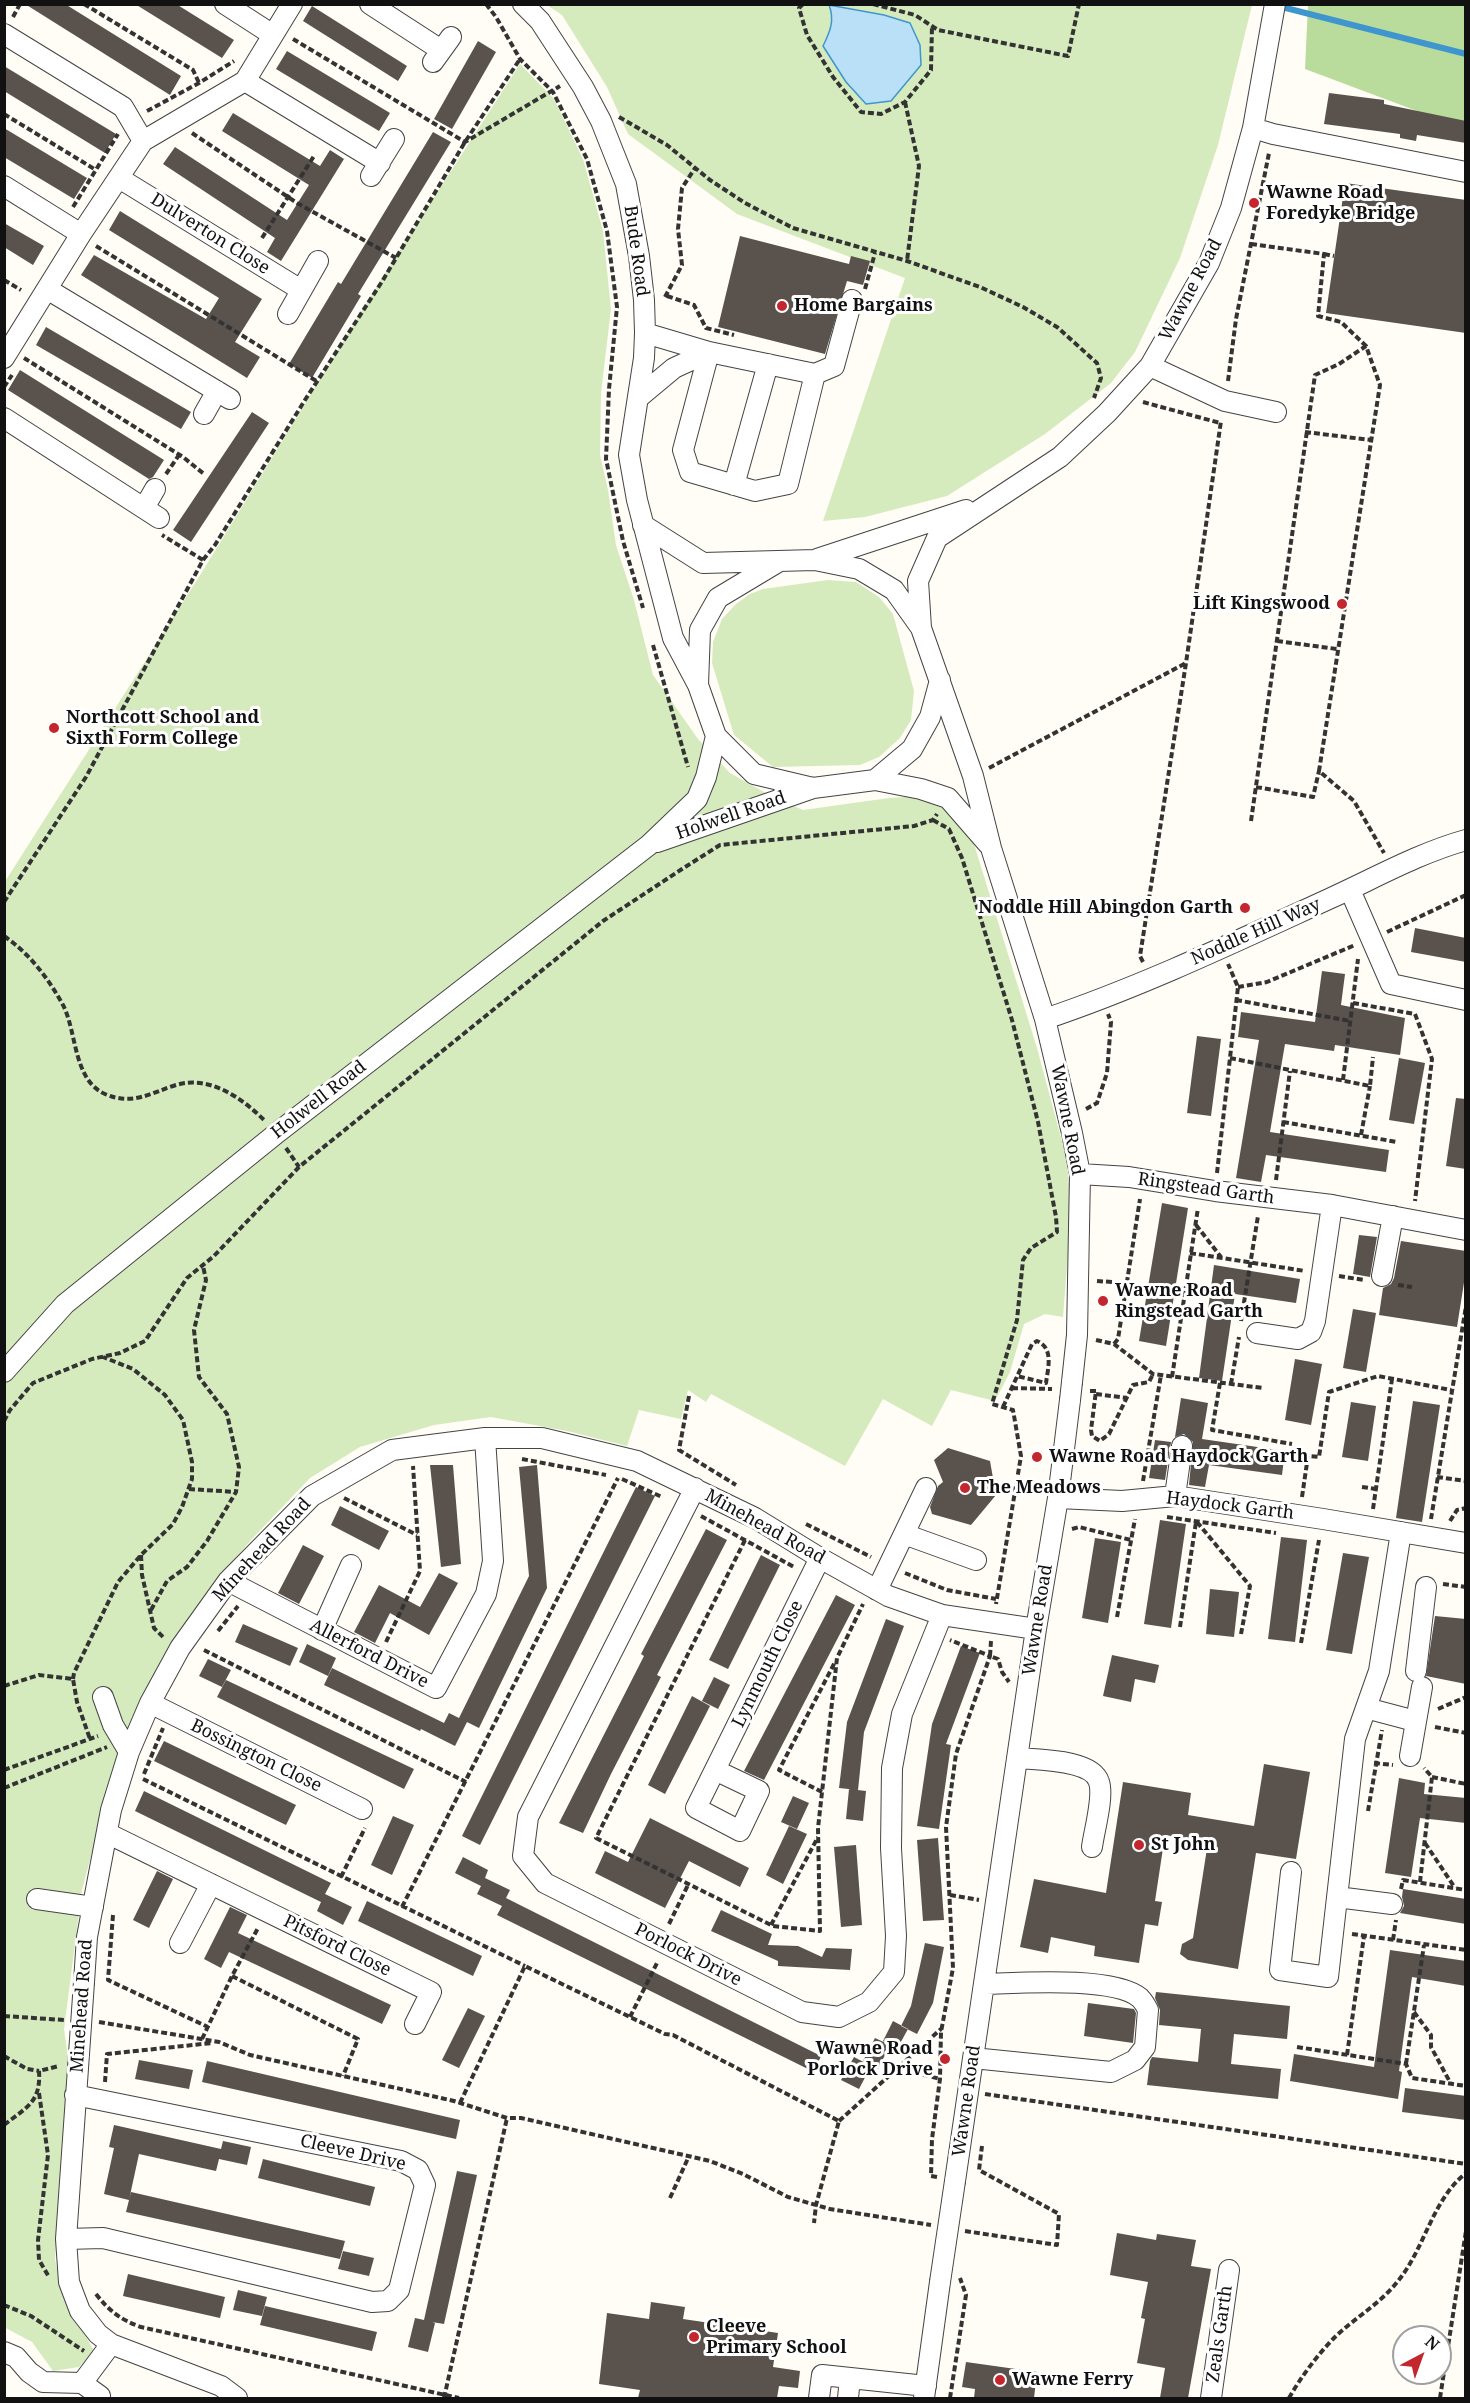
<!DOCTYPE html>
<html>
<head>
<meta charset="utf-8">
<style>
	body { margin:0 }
	#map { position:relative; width:1470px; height:2403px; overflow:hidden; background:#fffdf5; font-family:"Noto Serif",serif }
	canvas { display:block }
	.frame { position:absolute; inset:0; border:6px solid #111; pointer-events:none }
	.north { position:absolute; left:1392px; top:2325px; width:60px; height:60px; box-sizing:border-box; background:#fff; border:2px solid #a0a0a0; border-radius:50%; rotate:41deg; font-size:16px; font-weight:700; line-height:24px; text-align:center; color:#111 }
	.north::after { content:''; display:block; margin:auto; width:21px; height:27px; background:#c4262e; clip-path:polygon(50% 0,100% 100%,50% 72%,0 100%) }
</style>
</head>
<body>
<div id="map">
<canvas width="1470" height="2403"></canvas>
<div class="frame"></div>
<div class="north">N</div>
</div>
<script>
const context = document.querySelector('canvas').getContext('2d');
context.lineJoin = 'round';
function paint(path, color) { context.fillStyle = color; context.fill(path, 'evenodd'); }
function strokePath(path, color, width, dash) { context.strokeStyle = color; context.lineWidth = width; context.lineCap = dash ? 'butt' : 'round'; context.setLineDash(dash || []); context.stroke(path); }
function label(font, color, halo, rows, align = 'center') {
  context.font = font + ' "Noto Serif",serif'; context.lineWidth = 6; context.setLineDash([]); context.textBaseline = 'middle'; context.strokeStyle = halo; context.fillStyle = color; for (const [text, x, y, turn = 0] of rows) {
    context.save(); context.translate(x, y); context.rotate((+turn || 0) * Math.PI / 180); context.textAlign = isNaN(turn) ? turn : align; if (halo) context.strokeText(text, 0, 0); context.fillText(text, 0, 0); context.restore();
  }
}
const green = new Path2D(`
	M547,5h705l-34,140 -38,113 -45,94 -24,31 -66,51 -98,62 -82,21 -42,4 82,-243 -168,-64 -109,-80 -21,-47 -45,-72z
	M520,64l34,35 29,60 20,72 8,78 -10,84 -1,62 8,35 8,55 18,55 19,75 45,64 32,34 41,23 32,14 86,-12 32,-2 17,5 32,30 67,217 30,112 4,55 -8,102 -18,-3 -21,10 -14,48 -15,29 -44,-11 -19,36 -49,-27 -38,67 -134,-72 -5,8 -18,-12 -7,29 -42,-9 -12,36 -60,-15 -76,-14 -57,8 -74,22 -50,31 -59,62 -37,43 -46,70 -52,109 -34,128 -18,139 4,29 -13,201 7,34 32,58 -15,16 -26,4 -21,-29 -28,-15v-1444l198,-311 180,-294z
	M828,580l28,2 23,15 14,17 21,77 -3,29 -11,18 -21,19 -19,8 -87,2 -39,-32 -22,-72 1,-21 9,-23 14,-15 14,-10 13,-5z`);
const forest = new Path2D(`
	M1308,5h157v124l-160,-60z`);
const water = new Path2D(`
	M829,5l55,10 26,8 10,22 1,20 -30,36 -25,3 -20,-22 -23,-36c7,-14 12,-26 6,-41z`);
const stream = new Path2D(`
	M1278,6l188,48`);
const building = new Path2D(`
	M25,4h40l116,72 -11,19z
	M135,4h41l58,36 -12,18z
	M312,6l95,60 -9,15 -95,-60z
	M478,41l18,11 -44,77 -18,-10z
	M287,51l103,62 -11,18 -103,-62z
	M4,66l112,68 -11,19 -101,-62z
	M1329,93l55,7v4l82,17v22l-49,-8 -1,6 -16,-3v-4l-76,-10z
	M233,113l87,53 10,-16 14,9 -63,102 -14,-9 8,-14 -112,-74 12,-17 112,73 22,-35 -87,-54z
	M4,128l83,50 -13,21 -70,-42z
	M433,132l18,10 -93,152 3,2 -49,82 -23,-14 49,-82 3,2z
	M1345,183l121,17v133l-140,-20z
	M120,211l142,88 -27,43 25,15 -13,21 -166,-103 13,-20 112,64 13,-21 -110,-68z
	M4,223l40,23 -11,19 -29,-18z
	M740,236l109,28 2,-8 19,5 -7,24 -16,-4 -22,73 -107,-27z
	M46,327l145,85 -10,17 -145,-84z
	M20,370l144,90 -11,17 -4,2 -141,-89z
	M252,412l17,11 -78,119 -18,-12z
	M1415,928l51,10v24l-55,-10z
	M1322,971l23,3 -4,31 64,13 -5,37 -65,-10 -1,6 -49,-7 -15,88 119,18 -3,22 -120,-17 -5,27 -25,-4 23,-138 -21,-3 3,-25 74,10z
	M1197,1036l24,3 -10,77 -24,-3z
	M1399,1058l26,5 -11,61 -25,-4z
	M1456,1098l10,1v70l-20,-3z
	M1162,1203l26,5 -22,138 -27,-5z
	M1359,1235l18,2 -7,40 -17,-3z
	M1401,1241l65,10v19l-9,57 -78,-12 4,-27 8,-4 3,-6z
	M1214,1265l86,14 -4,24 -61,-9 -13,87 -23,-3z
	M1353,1309l23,4 -10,59 -23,-4z
	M1295,1359l27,5 -11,61 -26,-5z
	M1181,1398l27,5 -6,36 83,12 -3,24 -73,-10 -4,22 -16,-2 4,-43 -9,-8 -9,3z
	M1413,1401l27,4 -18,117 -26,-4z
	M1351,1402l25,4 -8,55 -26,-4z
	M1155,1440l16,2 -6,38 -16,-2z
	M948,1448l42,13 6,34 -25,30 -39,-11 -2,-7 8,-21 5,-4 -9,-22z
	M430,1465h23l8,99 -20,3z
	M537,1465l10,123 -68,140 -20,-10 70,-142 -10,-109z
	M636,1487l19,9 -175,349 -18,-9z
	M340,1506l49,25 -10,19 -48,-25z
	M1160,1520l26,4 -15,104 -27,-4z
	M706,1529l21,11 -70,135 4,2 -50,97 -28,59 -24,-10 85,-167 -3,-2z
	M1281,1537l26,3 -12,102 -27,-3z
	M1095,1538l26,4 -13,81 -26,-5z
	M303,1545l21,11 -25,48 -21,-11z
	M1343,1553l26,4 -17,97 -26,-4z
	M761,1555l19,10 -52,104 -19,-9z
	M439,1573l19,10 -29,52 -39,-22 -15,30 -21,-11 25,-47 41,22z
	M1210,1589l29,3 -5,45 -28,-3z
	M836,1595l19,10 -91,175 -20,-9z
	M1435,1616l31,3v65l-40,-8z
	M886,1619l18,7 -40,106 -6,58 -19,-2 8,-66z
	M243,1624l55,24 -8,18 -55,-24z
	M307,1644l29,14 -8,18 -29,-14z
	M961,1646l19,7 -34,91 5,1 -12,84 -22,-3 15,-102z
	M1112,1655l47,10 -4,18 -20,-4 -4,23 -28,-6z
	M208,1659l23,11 -9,17 -23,-11z
	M332,1668l112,55 5,-10 18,9 -12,24 -34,-17 -1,2 -96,-46z
	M714,1677l16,8 -12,24 -16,-8z
	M226,1680l188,89 -10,20 -187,-92z
	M692,1696l18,10 -45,88 -17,-9z
	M164,1741l132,64 -10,20 -132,-64z
	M1264,1764l46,8 -14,87 -40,-6 -18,116 -50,-9 -8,-6 2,-10 11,-6 15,-96 -43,-7 -10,66 7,1 -4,24 -13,-2 -6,39 -45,-7 1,-10 -44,-9 -3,16 -28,-6 14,-68 72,14 17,-111 68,11 -3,22 66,11z
	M1399,1778l26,5 -1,11 42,4v25l-46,-5 -9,59 -26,-4z
	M849,1789l17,2 -3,30 -17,-2z
	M144,1791l187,92 -6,11 27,13 -9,18 -26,-14 4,-9 -186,-91z
	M793,1796l16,7 -12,26 -16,-7z
	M393,1816l21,9 -22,50 -21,-10z
	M650,1818l99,50 -9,19 -51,-26 -24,47 -70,-35 10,-22 23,11z
	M789,1826l18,8 -24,50 -17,-9z
	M938,1838l6,82 -21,1 -6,-81z
	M856,1845l6,80 -21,2 -7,-80z
	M463,1857l25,13 -3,8 25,12 -4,8 315,158 -7,16 -317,-157 5,-9 -25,-12 4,-8 -26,-13z
	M157,1871l16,8 -24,49 -16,-8z
	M1403,1889l63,10v25l-66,-11 4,-7 -2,-9z
	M367,1901l115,55 -9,20 -115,-55z
	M230,1907l17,8 -9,18 153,72 -9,19 -153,-72 -8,16 -17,-9z
	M721,1910l51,24 -4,11 30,1 24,11 4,-9 26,1 -2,21 -72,-4v-5l-67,-30z
	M925,1943l19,4 -11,56 -16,31 -16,-8 10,-20z
	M1390,1950l76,11v25l-54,-9 -13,94 3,1 -4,27 -108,-18 4,-27 80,13z
	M1156,1992l134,14 -3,33 -53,-5 -3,30 50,5 -3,30 -131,-14 3,-24 2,-4 46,5 3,-33 -42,-4 1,-15 -5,-12z
	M1088,2003l46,6 2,4 -3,30 -49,-7z
	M468,2008l17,8 -26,52 -17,-8z
	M893,2021l15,8 -11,20 -14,-8z
	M875,2038l15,7 -12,24 -15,-8z
	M854,2057l17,9 -12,23 -18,-9z
	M139,2060l54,10 -4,19 -54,-10z
	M207,2061l253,59 -4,19 -254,-57z
	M1405,2088l61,8v24l-64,-8z
	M114,2125l107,24 2,-8 28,6 -4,18 -28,-6 -3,12 -77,-17 -10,46 -25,-6 10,-46 -5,-1z
	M263,2159l112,28 -5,19 -112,-28z
	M457,2171l20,4 -33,149 -12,-2 3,1 -7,29 -20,-5 7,-29 9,2z
	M131,2192l214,49 -5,18 -214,-47z
	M1117,2233l39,7 1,-6 39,6 -5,26 20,3 -23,129h-28l5,-30 -28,-5 8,-44 -4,-1 7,-36 -38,-7z
	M343,2251l31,7 -5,18 -31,-7z
	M128,2274l97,23 -5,21 -97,-22z
	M238,2290l29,7 -5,19 -29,-6z
	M651,2302l34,5 -2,12 95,14 -5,34 27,4 -2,17 -19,-2 -2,12h-139l2,-8 -41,-6 8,-71 42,6z
	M265,2306l112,26 -5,19 -112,-26z
	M966,2362l71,10 -3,26h-60l1,-9 -13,-2z`);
const path = new Path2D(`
	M84,4l109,66 7,15
	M486,4l10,13 24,42 33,33 34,67 20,72 10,76 -8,82 -3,70 17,82 20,67
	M803,4l-4,4 8,27 26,42 28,35 20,2 24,-12 26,-32 1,-44
	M873,4l42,11 23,15 130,26 11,-52
	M13,17l7,-13
	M293,39l172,103 95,-56
	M905,102l14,64 -12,95
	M147,111l52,-28 35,-22
	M4,114l92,56
	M619,117l48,28 43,35 35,23 48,25 114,33 73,26 43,20 34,20 40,36 4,15 -7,20
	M192,133l105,70 99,55
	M73,207l45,-73
	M262,238l52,-82
	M1251,244l73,10 -6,62 23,6 25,24 14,39 -61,386 35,30 30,52
	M96,246l222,136
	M1324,254l10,2
	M4,280l17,10
	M865,289l10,-36
	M667,296l27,9 12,23 28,7
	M665,297l17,-32 -4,-36 4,-41 13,-20
	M24,358l159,99 21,17
	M1228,381l8,-62 33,-166
	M4,387l8,-12
	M1143,402l77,21
	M1305,432l66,8
	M166,474l13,-19
	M203,560l12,-15 90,-145 78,-120 82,-138 55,-83
	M1277,641l60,8
	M653,645l35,122
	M989,768l197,-105
	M1256,787l57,10 6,-26
	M933,820l16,9 13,29 50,162 26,102 18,95 1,15 -26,16 -8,12 -6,60 -25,84 21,6 8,46 -25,148
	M1251,821l64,-446 24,-11 27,-18
	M4,902l82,-125 117,-217 -41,-25
	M1387,932l79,-37
	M4,936c26,18 44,42 59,69 14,27 10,75 42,89 28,12 45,-1 71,-9 34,-10 66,13 89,36
	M1143,962l-3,-6 46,-293 35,-242
	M1238,987l29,-5 88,-37
	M1236,1000l114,21
	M1353,1003l62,11 17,45 -17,142
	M1230,1058l140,28 3,-29
	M1343,1080l15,-121
	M1086,1109l11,-6 10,-30 4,-51 -3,-8
	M1283,1122l114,20
	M1361,1135l9,-49
	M286,1148l13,19
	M1217,1173l21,-186 -10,-23
	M1276,1180l14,-109
	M1196,1225l25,32
	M1190,1253l115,18
	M1339,1276l25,4
	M1097,1281l30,2
	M1398,1285l14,2
	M1241,1321l17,-105
	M1096,1340l18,4 39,30 110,14
	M1114,1344l4,-5 22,-140
	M1172,1377l26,-169
	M1220,1383l-8,47 80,14
	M1231,1384l8,-47
	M1012,1388l40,1
	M1090,1391h6l-5,39 1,6 8,5 9,-7 24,-49 16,-3 4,-8
	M1096,1394l31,4
	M689,1396l-10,54 57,35
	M1003,1407l29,-63 5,-3c17,7 11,27 9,42l-29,-7
	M4,1421l6,-11 23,-27 59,-24 28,-6 25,-12 42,-63 27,-22 85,-89 304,-246 79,-52 38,-24 194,-19 19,-6 4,-6
	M522,1459l84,16
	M1437,1477l29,4
	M622,1479l40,18
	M1143,1481l18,-106
	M1362,1487l14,2
	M189,1489l47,3
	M1015,1491l26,2
	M1302,1497l6,-41 11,1 10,-65 49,-16 73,14
	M344,1498l73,37
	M1373,1509l19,-130
	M701,1516l93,51
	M1167,1517l109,16
	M1431,1519l35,-213
	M1450,1521l7,-11 9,-2
	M1197,1522l53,64 -9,48
	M806,1524l65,33
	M1072,1529l7,-2 52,13
	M745,1540l-149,298 177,88 47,5 -2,-103 19,-170 26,-54
	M141,1555l1,20 12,53 10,10
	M905,1573l42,17 49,9
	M1443,1584l23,3
	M151,1610l16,-29 20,-14 20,-26 29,-49 3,-25 -12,-53 -28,-37 -5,-47 12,-50 -3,-14
	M1117,1617l18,-98
	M1180,1627l16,-105
	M218,1631l20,-25
	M991,1641l-1,15 8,3 4,13 7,10
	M386,1642l34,-71 -7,-105
	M1301,1643l18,-103
	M204,1650l262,132
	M73,1679l1,-6 44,-91 23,-27 32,-31 9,-17 10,-28v-17l-9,-42 -18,-25 -32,-26 -30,-12
	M4,1686l35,-11 34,4 4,23 13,37
	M1438,1709l28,-12
	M1435,1727l31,6
	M1374,1763l19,2
	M4,1770l94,-34
	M144,1774l19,-46
	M1432,1777l34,7
	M143,1779l382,187
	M4,1788l103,-41
	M822,1792l-43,-22 56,-108
	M1368,1811l14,-81
	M1425,1843l30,45
	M341,1877l24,-49
	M1420,1882l12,-105 -8,-9
	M1401,1889l2,-9 63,10
	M950,1895l29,5
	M402,1907l216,-429
	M113,1915l-5,65 100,47
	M669,1924l19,-39
	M771,1925l47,-88
	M1352,1934l114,16
	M1393,1940l3,-20
	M232,1976l126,63 -15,37
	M1414,2012l17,23v12l20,37
	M4,2016l60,4
	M630,2017l28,-56
	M99,2022l120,20 31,13 204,46 53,17h14l189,43 33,13 45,23 42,12 101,16
	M202,2039l30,-63 26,-48
	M1297,2047l109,17 6,14 54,8
	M1347,2055l17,-119
	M4,2056l23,13 12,2
	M1406,2064l18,-119
	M897,2068l43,11
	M105,2082l2,-28 105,-11
	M39,2093l9,62 -10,85 1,20 10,17
	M985,2094l481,70
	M460,2103l65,-137 140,68 8,1 166,86 -23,84 -2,18
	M839,2121l102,-92
	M4,2125c23,-18 37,-23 35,-54l20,-5
	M937,2177l-6,-1 1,-37 8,-60 1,-47 12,-64 -7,-141 10,-73 34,-98 -40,-16
	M670,2198l19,-42
	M965,2231l92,14 2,-31 -80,-44 3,-24
	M96,2294c13,17 25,26 45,33l318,71
	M4,2305l27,11 53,35
	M444,2398l63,-280
	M950,2398l16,-103 -6,-17
	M1289,2398c12,-21 29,-44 47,-62 20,-19 45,-33 62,-55 27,-33 34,-81 68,-108
	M1440,2398l26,-167`);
const minor = new Path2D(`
	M225,4l48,31
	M370,4l71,46
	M523,4l17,17 43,66 18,34 25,63 13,72 5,44 1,33 -1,25 -15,97 8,45 36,138 25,47
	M4,34l119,73 20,34
	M433,62l18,-25
	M245,81l135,82
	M1253,128l20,6 193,38
	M371,176l23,-37
	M119,178l182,112
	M4,186l77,48
	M47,289l183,110
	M288,314l30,-53
	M645,333l64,19 106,22 -27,110 -33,7 -65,-19 -7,-22 26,-98
	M4,358l77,-124 62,-93 102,-60 47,-77
	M1150,366l75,35 51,11
	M815,374l19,-8 18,-66
	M638,398l36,-30 35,-16
	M204,414l13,-23
	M4,418l155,100
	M734,485l34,-121
	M144,508l11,-19
	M643,525l60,38 112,-3 44,9 35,21 27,38 52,148 18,72 54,171 27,114 8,41 -3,161 -5,47
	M817,559l149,-49
	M778,562l-60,36 -18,32 -2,55 18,51 38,38 59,14 62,-8 37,-31 18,-32 10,-37
	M921,628l-3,-47 19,-43 123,-81 47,-44 43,-47 59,-103 22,-55 22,-80 22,-124
	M875,780l46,9 27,9 40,46
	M657,842l156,-54
	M1350,890l41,94 75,16
	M1045,1019c98,-33 192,-78 286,-121 44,-20 88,-45 135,-58
	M1080,1174l49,3 86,14 117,14 134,25
	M1382,1276l11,-60
	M1257,1333l41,6 13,-7 4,-11 17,-116
	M4,1372l61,-68 212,-171 372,-288 48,-46 9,-22 10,-41
	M695,1488l-167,329 -5,39 22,27 257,129 37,5 30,-15 25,-30 2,-36 -5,-88 1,-80 10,-54 40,-99
	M1175,1496l7,-50
	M1058,1498l64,3 53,-5 148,23 143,24
	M904,1534l72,26
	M228,1581l208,107 50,-94 7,-33 -8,-123
	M877,1590l49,-102
	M322,1630l29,-65
	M1416,1671l10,-84
	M103,1697l10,28 16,27
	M150,1703l212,106
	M1366,1708l49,13
	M1410,1756l12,-69
	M1017,1758c20,2 75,1 82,24 5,15 -5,49 -7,65
	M715,1770l44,21 -19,40 -44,-23 124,-250
	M107,1833l324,159 -16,32
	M1291,1872l-11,98 48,7 27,-238 24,-68 22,-139
	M1337,1897l55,7
	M37,1899l56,8
	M180,1943l31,-59
	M84,1982l3,-45 24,-127 18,-58 21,-49 30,-55 48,-67 84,-85 80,-46 93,-12h57l95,23 118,57 65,40 68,38 54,19 94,14
	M79,2054l-13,185 3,43 11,29 18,23 13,10 110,42 16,12
	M973,2058l138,14 24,-12 10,-13 3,-37c-2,-4 -5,-9 -8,-12 -26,-22 -122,-15 -156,-14
	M955,2181l81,-552 22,-131 12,-98
	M66,2239l37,-1 269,64 16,-1 11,-11 26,-105 -7,-15 -17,-9 -326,-66
	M4,2352l12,5 13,15 14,10 39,1 18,13
	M82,2383l29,-39
	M819,2398l3,-23 104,11
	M848,2398l2,-20
	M924,2398l16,-116
	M1211,2398l18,-128`);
const minorBridge = new Path2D(`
	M1070,1400l2,-18
	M79,2054l5,-72
	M940,2282l15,-101`);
const markers = [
	[1254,203,6,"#c4262e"],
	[782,306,6,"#c4262e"],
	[1342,604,6,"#c4262e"],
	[54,728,6,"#c4262e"],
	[1245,908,6,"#c4262e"],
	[1103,1301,6,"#c4262e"],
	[1037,1457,6,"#c4262e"],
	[965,1488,6,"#c4262e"],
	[1139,1845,6,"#c4262e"],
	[945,2059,6,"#c4262e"],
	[694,2337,6,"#c4262e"],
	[1000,2380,6,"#c4262e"]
];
const poiNames = [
	["Wawne Road",1266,193],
	["Foredyke Bridge",1266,214],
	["Home Bargains",794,306],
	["Lift Kingswood",1330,604,"right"],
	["Northcott School and",66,718],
	["Sixth Form College",66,739],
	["Noddle Hill Abingdon Garth",1233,908,"right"],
	["Wawne Road",1115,1291],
	["Ringstead Garth",1115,1312],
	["Wawne Road Haydock Garth",1049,1457],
	["The Meadows",977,1488],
	["St John",1151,1845],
	["Wawne Road",933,2049,"right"],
	["Porlock Drive",933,2070,"right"],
	["Cleeve",706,2327],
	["Primary School",706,2348],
	["Wawne Ferry",1012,2380]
];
const streetNames = [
	["Dulverton Close",210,234,32],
	["Bude Road",636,251,82],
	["Wawne Road",1191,290,-62],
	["Holwell Road",731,816,-19],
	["Noddle Hill Way",1256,932,-24],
	["Holwell Road",319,1100,-38],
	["Wawne Road",1067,1120,79],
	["Ringstead Garth",1206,1189,8],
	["Haydock Garth",1230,1506,7],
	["Minehead Road",765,1527,29],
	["Minehead Road",262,1550,-47],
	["Wawne Road",1038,1620,-81],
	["Allerford Drive",369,1654,27],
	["Lynmouth Close",768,1664,-64],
	["Bossington Close",256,1756,26],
	["Pitsford Close",337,1946,26],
	["Porlock Drive",688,1955,27],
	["Minehead Road",82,2006,-86],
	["Wawne Road",967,2101,-82],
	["Cleeve Drive",353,2153,13],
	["Zeals Garth",1220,2334,-82]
];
paint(green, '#d5ebbd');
paint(forest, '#b9dc9c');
paint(water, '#b9e0f7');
strokePath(water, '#3f96cf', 1.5);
strokePath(stream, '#3f96cf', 6);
paint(building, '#5a524d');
strokePath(minor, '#444', 22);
strokePath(path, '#333', 4, [6, 3]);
strokePath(minor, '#fff', 20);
strokePath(minorBridge, '#444', 22, []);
strokePath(minorBridge, '#fff', 20);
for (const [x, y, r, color] of markers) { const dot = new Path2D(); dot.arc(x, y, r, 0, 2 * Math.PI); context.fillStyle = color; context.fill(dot); strokePath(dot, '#fff', 2); }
label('bold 18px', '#111', '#fff', poiNames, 'left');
label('18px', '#111', '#fff', streetNames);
</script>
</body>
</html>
